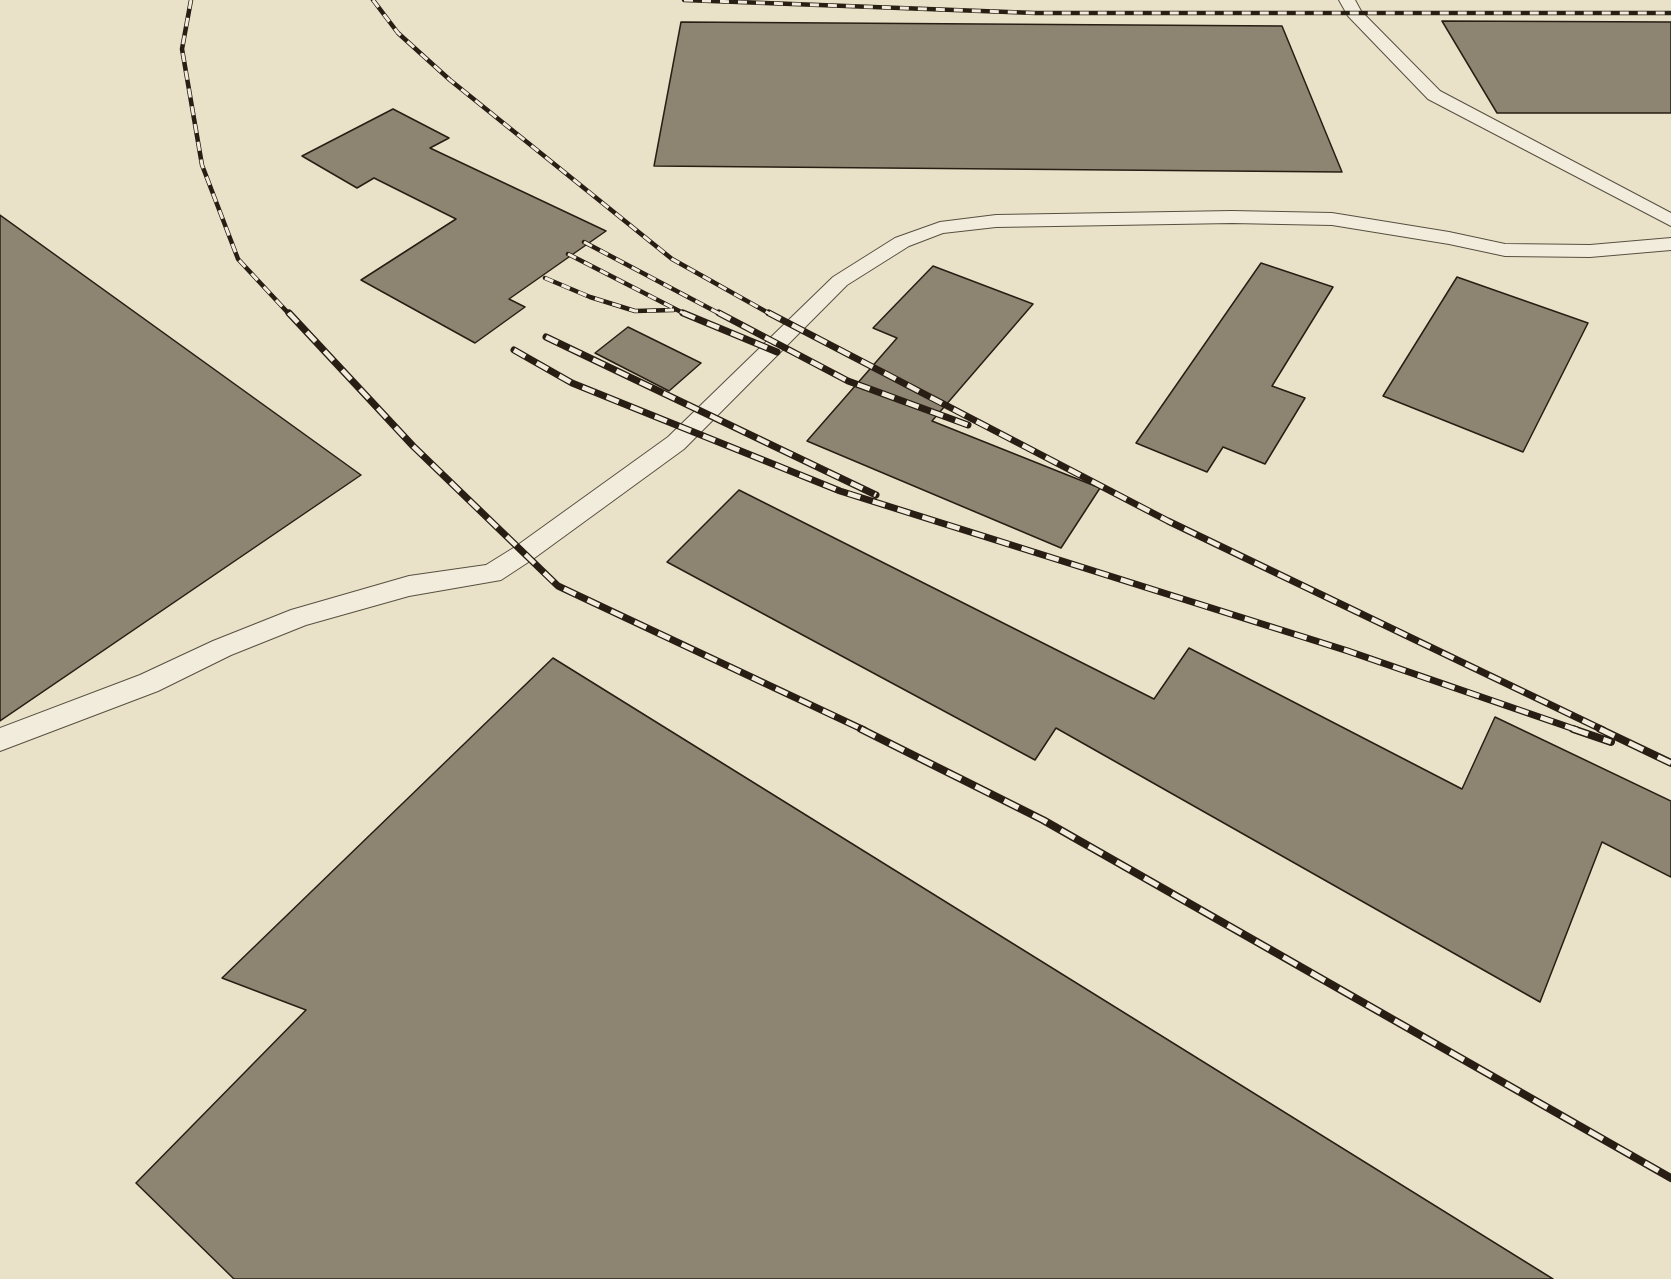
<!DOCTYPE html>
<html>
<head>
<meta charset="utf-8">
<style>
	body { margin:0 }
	canvas { display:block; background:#eae2c8 }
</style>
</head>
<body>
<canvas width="1671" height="1279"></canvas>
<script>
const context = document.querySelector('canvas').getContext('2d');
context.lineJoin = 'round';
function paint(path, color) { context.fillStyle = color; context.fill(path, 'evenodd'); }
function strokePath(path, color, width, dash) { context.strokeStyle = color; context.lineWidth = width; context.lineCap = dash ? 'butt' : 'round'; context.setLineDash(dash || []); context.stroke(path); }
const building = new Path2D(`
	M1442,21l229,1v91h-174z
	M681,22l601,4 60,146 -688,-6z
	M393,109l56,29 -19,10 176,83 -97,68 16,8 -50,36 -114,-63 95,-61 -82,-41 -17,10 -55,-32z
	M0,215l361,260 -361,246z
	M1261,263l72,24 -61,99 33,12 -40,66 -42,-17 -16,25 -71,-29z
	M933,266l100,38 -101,117 168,67 -39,60 -254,-107 90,-103 -24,-10z
	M1457,277l131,46 -65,129 -140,-56z
	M628,327l73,36 -32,28 -74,-38z
	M739,490l415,209 35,-51 273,141 33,-72 176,84v76l-69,-35 -62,160 -484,-274 -21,32 -368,-198z
	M553,658l1000,621h-1319l-98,-96 170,-173 -84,-32z`);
const service = new Path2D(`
	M1339,0h16l6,11 79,80 231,122v13l-243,-127 -80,-83z
	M1232,211l100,2 117,19 56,12 85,1 81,-7v12l-81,7 -85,-1 -56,-12 -117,-19 -100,-2 -236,4 -53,6 -34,13 -62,39 -163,164 -151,110 -32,21 -92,16 -103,29 -75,30 -73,36 -158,60v-23l140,-53 73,-34 78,-31 118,-34 77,-11 29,-18 153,-110 165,-160 62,-39 45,-16 56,-7z`);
const railFar2 = new Path2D(`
	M191,0l-9,49 20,116 36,94 52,56
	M373,0l25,33 52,47 222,179 100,56
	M684,0l351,13h636
	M584,242l138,73
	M568,254l119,61
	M545,278l45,19 45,14 39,-1`);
const railFar1 = new Path2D(`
	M289,313l124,133 145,140 306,144
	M683,313l94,39
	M719,313l129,68 120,44
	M769,313l399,208 435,209
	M546,337l330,158
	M514,350l58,33 268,108 508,160 229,79`);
const rail = new Path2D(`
	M861,729l182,91 628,358
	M1573,729l38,13
	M1600,729l71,34`);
paint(building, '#8d8472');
strokePath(building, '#281e14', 1.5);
strokePath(service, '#584f41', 2);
paint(service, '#f1ecdb');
strokePath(railFar2, '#281e14', 4.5);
strokePath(railFar1, '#281e14', 7);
strokePath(rail, '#281e14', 8);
strokePath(railFar2, '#f1ecdb', 3, [9]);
strokePath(railFar1, '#f1ecdb', 4.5, [13]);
strokePath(rail, '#f1ecdb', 5, [16]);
</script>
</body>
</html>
